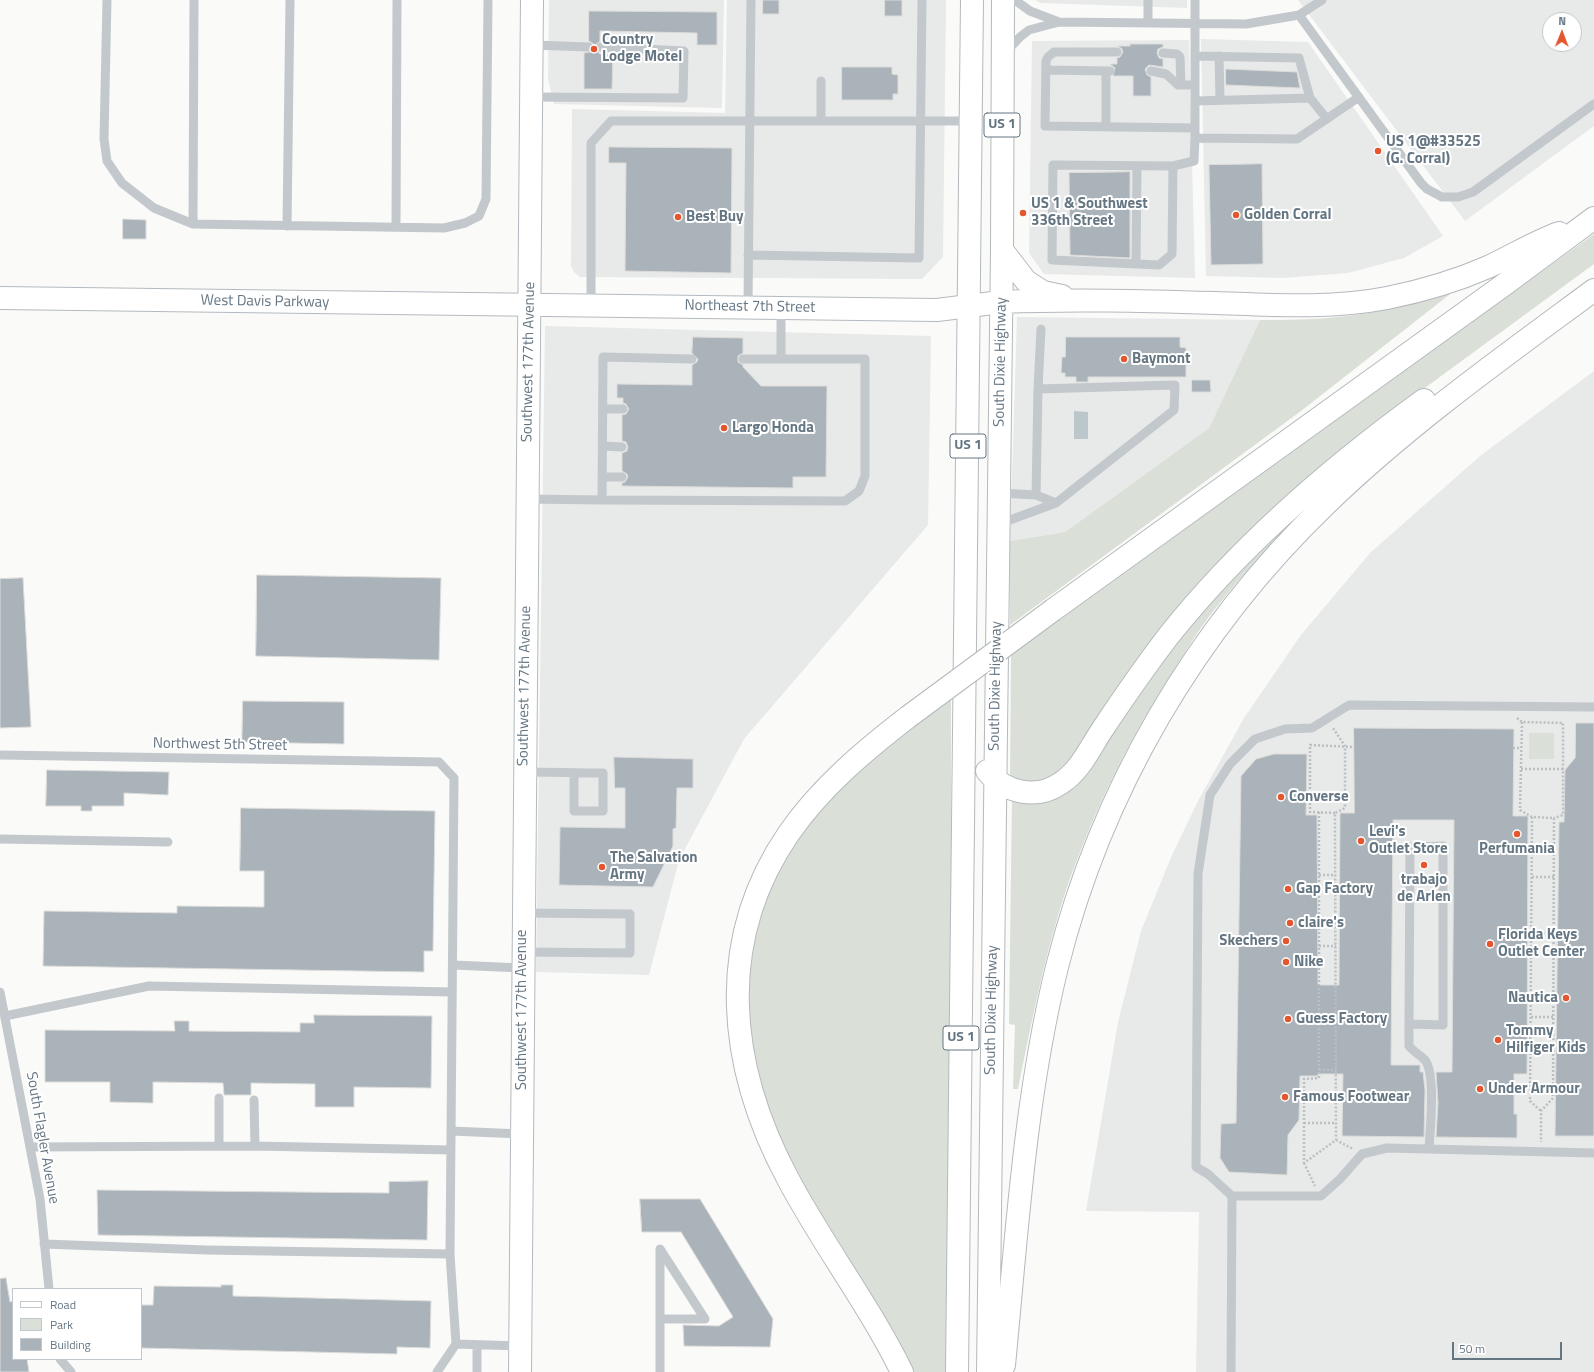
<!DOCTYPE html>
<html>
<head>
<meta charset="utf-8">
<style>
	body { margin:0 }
	#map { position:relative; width:1594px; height:1372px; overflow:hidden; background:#fafaf8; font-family:"Titillium Web",sans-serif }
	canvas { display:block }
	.legend { position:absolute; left:12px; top:1288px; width:130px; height:72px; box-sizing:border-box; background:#fff; border:1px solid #c1c8cd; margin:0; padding:5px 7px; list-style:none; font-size:12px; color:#657683 }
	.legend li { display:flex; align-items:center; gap:8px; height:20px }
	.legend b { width:20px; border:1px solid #c1c8cd }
	.north { position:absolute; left:1542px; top:12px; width:40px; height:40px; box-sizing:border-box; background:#fff; border:1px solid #c1c8cd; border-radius:50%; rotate:1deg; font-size:11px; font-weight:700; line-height:16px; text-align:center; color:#657683 }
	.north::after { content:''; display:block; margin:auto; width:14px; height:18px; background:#e4572e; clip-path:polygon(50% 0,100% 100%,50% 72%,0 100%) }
	.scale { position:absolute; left:1452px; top:1342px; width:110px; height:18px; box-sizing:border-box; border:2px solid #657683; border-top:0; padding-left:5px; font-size:12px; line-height:14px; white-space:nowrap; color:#657683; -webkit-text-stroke:3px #fff; paint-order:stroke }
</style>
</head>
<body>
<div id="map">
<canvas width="1594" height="1372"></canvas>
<ul class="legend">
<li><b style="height:5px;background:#fff"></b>Road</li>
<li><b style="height:11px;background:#dadfd7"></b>Park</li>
<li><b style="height:11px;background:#aab3b9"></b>Building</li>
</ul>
<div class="north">N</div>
<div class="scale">50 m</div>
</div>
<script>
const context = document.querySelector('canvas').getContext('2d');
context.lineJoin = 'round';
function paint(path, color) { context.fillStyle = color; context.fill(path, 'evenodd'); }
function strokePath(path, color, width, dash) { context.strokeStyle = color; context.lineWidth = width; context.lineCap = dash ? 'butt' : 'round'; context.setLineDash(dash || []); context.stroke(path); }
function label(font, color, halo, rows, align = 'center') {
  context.font = font + ' "Titillium Web",sans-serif'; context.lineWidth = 4; context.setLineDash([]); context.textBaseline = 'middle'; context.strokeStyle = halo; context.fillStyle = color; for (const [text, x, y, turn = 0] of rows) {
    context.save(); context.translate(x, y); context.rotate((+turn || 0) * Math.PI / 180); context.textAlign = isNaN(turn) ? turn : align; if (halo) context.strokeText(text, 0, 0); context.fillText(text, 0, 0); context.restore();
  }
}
const built = new Path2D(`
	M549,0h175l-2,108 -168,-4 -6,-25z
	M727,0h219l-3,257 -21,22 -342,-2 -6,-5 -3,-6 1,-157 153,4z
	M1035,0h152v8l-146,-5z
	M1298,0h296v126l-129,95zM1550,20h24v24h-24z
	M1201,39l107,3 135,194 -39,22 -56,15 -65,5 -77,-2z
	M1189,40l6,238 -151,-4 -15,-21 3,-212z
	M1017,317l243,3 -51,108 -144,104 -55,9z
	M545,326l386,10 -3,189 -184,214 -65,121 -30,115 -113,-3z
	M1594,371v1001h-398l3,-160 -113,-1 32,-189 23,-91 31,-76 26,-54 46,-83 57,-83 69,-82 110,-97z`);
const green = new Path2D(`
	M1594,234v30l-176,129 -89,71 -275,317 -44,1 1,-127z
	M1454,291l-153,120 -291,214v-84l55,-9 144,-104 51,-108c41,0 83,-1 123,-10 24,-5 48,-13 71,-19z
	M1290,516l5,3c-27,29 -55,58 -80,90 -16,20 -29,42 -43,64 -47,73 -86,153 -112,236 -18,59 -30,120 -42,180h-5l2,-64 -6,-1 3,-226 18,4 90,-84 67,-90z
	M951,699v210l-5,463h-38l-96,-165 -56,-121 -11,-90 11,-78 25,-55 26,-39 35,-37 29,-27z
	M1529,733h25v26h-25z`);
const water = new Path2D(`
	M1074,411l14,1v27h-14z`);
const building = new Path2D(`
	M763,0h16v14h-16z
	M885,0h17v16h-17z
	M589,11l128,1v33h-20v-12l-97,-2v10l-5,4 -6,-4z
	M1130,44h33v3l-5,2 -1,4 2,5 4,1v8l-14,-2 -4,4 2,6 4,2v19h-18v-20h-20l2,-8 -5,-4h7v-6l3,-1 3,-5 -1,-3 -4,-3h12z
	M594,49l6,5h13l-1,35h-28v-36l7,-1z
	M842,67h50v7l6,1v19h-5v6h-51z
	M1226,69l71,3 3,16 -74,-3z
	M609,147l123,1 -1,125 -106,-2 1,-108h-17z
	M1262,164l1,100 -52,1 -2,-100z
	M1130,172v86l-60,-3 -1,-82z
	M123,219l23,1v19h-23z
	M693,337l50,1v15l-5,3v6l5,3v2l18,19h66l-1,91h-33v11l-171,-2v-3l3,-1 3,-5 -1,-3 -5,-3v-18l5,-2 1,-4 -2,-5 -4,-1v-26l4,-1 3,-5 -3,-5 -3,-1v-5h-6v-14l75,1v-20l5,-3 1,-3 -6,-6z
	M1066,337h114v10l6,1v29h-98v5h-12v-5h-11v-4h-4l1,-16h3z
	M1192,380h18l1,12h-19z
	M257,575l184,3 -2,82 -183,-4z
	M23,578l8,149 -31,1v-149z
	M243,701l101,1v42l-102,-2z
	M1576,723h18v413h-39l4,-314h5l1,-52 10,-12z
	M1354,728l160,1 -1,87h15l-1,258h-13v40h3v24l-81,-1 2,-34 -2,-31h16l2,-252h-61l-2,245h29v7h3l2,18 -1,47 -82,-1 1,-62h-25v2h-18l-1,44 -11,15 -1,40 -58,-3 -9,-14 1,-34 15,-1 5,-347 15,-17 18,-5h33l-1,61h11l1,170h21l1,-172h14z
	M614,757l79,2v29h-16l-1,40 -3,1v17l-20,41 -94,-2 1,-58 65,1v-40h-10z
	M47,770l122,2 -1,23 -44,-2v13h-32v5h-11v-5h-35z
	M241,808l194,3 -2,140h-9v21l-381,-6 1,-55 133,2v-7l87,1v-36h-24z
	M314,1015l118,1 -1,72 -77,-1v20h-39v-23l-64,-1v12h-27l-1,-12 -70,-1v21l-43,-1v-20h-65v-52l130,1 -1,-10h15v10l111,1v-9h14z
	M428,1181l-1,59 -329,-5 -1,-45 292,3v-11z
	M640,1199h60l73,120 -3,28 -86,-1 -1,-21 36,1 14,-9 -52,-85h-39z
	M6,1278l4,24 3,-1v58h14l2,13h-29v-93z
	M221,1285h12v11l198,5 -1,47 -33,-1v7l-256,-6v-43h12l1,-19 67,1z`);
const path = new Path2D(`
	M1517,718l5,4 41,1v92l-9,3
	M1522,722l-2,88 12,7 22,1 -1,280 -12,13v31
	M1513,748h8
	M1521,769h42
	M1319,812v266l-15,1v84l32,-23 -1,-327 10,-5v-62l-12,-18
	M1335,813l-25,-1v-67l44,2
	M1532,817l-2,284 11,10
	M1319,875h16
	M1532,877h22
	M1531,933l22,1
	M1319,946h17
	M1319,1015l16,1
	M1531,1017h22
	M1319,1070h17
	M1304,1123h32
	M1336,1140l17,9
	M1304,1163l11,23`);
const lane = new Path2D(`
	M107,0l-3,139 3,22 15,22 32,25 39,16 251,4 21,-5 14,-7 7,-17 2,-199
	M1015,0l15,11 29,11
	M1148,0v23
	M1195,0v138l102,1 62,-42
	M1299,15l122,168 6,6 15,8h16l15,-5 121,-88
	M532,45l57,2
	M1006,52l14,-15 9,-7 30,-8 187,2 53,-9 23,-15
	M1117,52h-63l-6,5 -2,4 -1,65 150,2
	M1163,53l14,1 3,3 1,28
	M1195,56l104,2 11,40
	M1219,56l1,44
	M1046,70l60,1
	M1151,71l15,3 12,11h17
	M531,97l152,1 1,-47 -84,-4
	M1195,101l115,-3 17,21
	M821,121v-40
	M1106,126v-55h4
	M1173,166l-1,88 -13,11 -107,-5 1,-95 120,1 21,-5 1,-23
	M193,224l1,-224
	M287,226l3,-226
	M396,227l1,-227
	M748,255l171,3 3,-258
	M1136,264l1,-98
	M591,305v-162l20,-22h360
	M748,306l3,-306
	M781,358v-50
	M692,359l-89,-2 -1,143 243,1 14,-10 6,-15v-117h-122
	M1038,389l3,-60
	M603,409h20
	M603,446l19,1
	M603,477h19
	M999,493l37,2 20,8
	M528,499l74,1
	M999,524l57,-21 118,-93 1,-25 -137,4 -2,106
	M0,755l439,7 15,16 -4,476 6,90
	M525,772c26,0 52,1 78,1v38h-29v-38
	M0,839l168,3
	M523,913l107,1v39l-106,-1
	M453,965l69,3
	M0,992l40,207 9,90
	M5,1016l144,-30 303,6
	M1409,1024l34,1v-179l-33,1 -1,177v22c4,5 11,9 16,14 11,14 5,70 4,89
	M254,1100l1,46
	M451,1131l70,3
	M219,1146v-48
	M31,1147l224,-1 196,4
	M1232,1196l-24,-22 -12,-7 2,-293 12,-79 20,-31 25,-25 30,-10 27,-1 37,-23 245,2
	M44,1244l162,6 244,4
	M660,1319h45l-45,-70v123
	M60,1359l11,13
	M437,1372l19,-28 64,2
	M477,1372v-27
	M1231,1372l1,-176h89l19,-17 22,-25 25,-6 207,5`);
const secondary = new Path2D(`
	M0,298l937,12 64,-8
	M520,1372l12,-1372`);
const highway = new Path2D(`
	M1002,250l24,31 17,11 19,4
	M1001,302c72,-3 144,-1 215,1 58,2 114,6 171,-5 35,-7 69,-17 101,-31 24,-11 46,-25 71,-34
	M1053,610l452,-326 89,-66
	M987,771c18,22 50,29 74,12 19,-12 29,-35 41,-53 22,-33 44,-65 68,-96 73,-91 160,-166 254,-234
	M902,1372c-33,-67 -79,-127 -114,-193 -60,-112 -74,-237 1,-346 32,-46 75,-82 119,-116
	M957,1372l15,-1372
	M988,1372l14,-1122 1,-250
	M1000,1372l4,-7c13,-133 21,-268 53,-398 44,-176 138,-337 269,-463 83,-80 176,-146 268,-214`);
const highwayBridge = new Path2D(`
	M908,717l145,-107`);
const markers = [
	[594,49,4,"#e4572e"],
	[1378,151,4,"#e4572e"],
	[1023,213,4,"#e4572e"],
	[1236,215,4,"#e4572e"],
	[678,217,4,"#e4572e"],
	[1124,359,4,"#e4572e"],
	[724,428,4,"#e4572e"],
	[1281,797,4,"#e4572e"],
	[1517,834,4,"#e4572e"],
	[1361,841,4,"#e4572e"],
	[1424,865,4,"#e4572e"],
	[602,867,4,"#e4572e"],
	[1288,889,4,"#e4572e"],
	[1290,923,4,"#e4572e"],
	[1286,941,4,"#e4572e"],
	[1490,944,4,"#e4572e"],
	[1286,962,4,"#e4572e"],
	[1566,998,4,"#e4572e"],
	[1288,1019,4,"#e4572e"],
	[1498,1040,4,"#e4572e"],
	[1480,1089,4,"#e4572e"],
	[1285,1097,4,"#e4572e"]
];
const shields = [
	[1002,125,36],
	[968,446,36],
	[961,1038,36]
];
const shieldNames = [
	["US 1",1002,125],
	["US 1",968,446],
	["US 1",961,1038]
];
const poiNames = [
	["Country",602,40],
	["Lodge Motel",602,57],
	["US 1@#33525",1386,142],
	["(G. Corral)",1386,159],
	["US 1 & Southwest",1031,204],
	["336th Street",1031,221],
	["Golden Corral",1244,215],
	["Best Buy",686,217],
	["Baymont",1132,359],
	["Largo Honda",732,428],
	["Converse",1289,797],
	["Levi's",1369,832],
	["Outlet Store",1369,849],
	["Perfumania",1517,849,"center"],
	["The Salvation",610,858],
	["Army",610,875],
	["trabajo",1424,880,"center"],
	["de Arlen",1424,897,"center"],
	["Gap Factory",1296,889],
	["claire's",1298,923],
	["Florida Keys",1498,935],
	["Outlet Center",1498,952],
	["Skechers",1278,941,"right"],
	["Nike",1294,962],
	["Nautica",1558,998,"right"],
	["Guess Factory",1296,1019],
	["Tommy",1506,1031],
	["Hilfiger Kids",1506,1048],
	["Under Armour",1488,1089],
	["Famous Footwear",1293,1097]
];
const streetNames = [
	["West Davis Parkway",265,302,1],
	["Northeast 7th Street",750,307,1],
	["Southwest 177th Avenue",529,362,-89],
	["South Dixie Highway",1001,362,-89],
	["Southwest 177th Avenue",525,686,-89],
	["South Dixie Highway",996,686,-89],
	["Northwest 5th Street",220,745,1],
	["Southwest 177th Avenue",522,1010,-90],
	["South Dixie Highway",992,1010,-89],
	["South Flagler Avenue",42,1138,80]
];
paint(built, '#e8e9e9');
paint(green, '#dadfd7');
paint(water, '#bbc7cb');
paint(building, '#aab3b9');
strokePath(building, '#dcdcda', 1);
strokePath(secondary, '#b3babf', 24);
strokePath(highway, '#b4b9bd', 24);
strokePath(path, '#bbbfc2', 2.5, [2, 2]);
strokePath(lane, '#c3c8cc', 9);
strokePath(secondary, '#fff', 22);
strokePath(highway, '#fff', 22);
strokePath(highwayBridge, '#b4b9bd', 24, []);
strokePath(highwayBridge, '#fff', 22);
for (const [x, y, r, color] of markers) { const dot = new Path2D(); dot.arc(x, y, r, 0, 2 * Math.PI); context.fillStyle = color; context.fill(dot); strokePath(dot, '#fff', 1.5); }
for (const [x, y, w] of shields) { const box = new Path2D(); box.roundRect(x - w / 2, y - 12, w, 24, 3); context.fillStyle = '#fff'; context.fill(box); strokePath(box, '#657683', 1); }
label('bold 14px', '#657683', null, shieldNames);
label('bold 15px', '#657683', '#fff', poiNames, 'left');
label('15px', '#657683', '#fff', streetNames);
</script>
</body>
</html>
